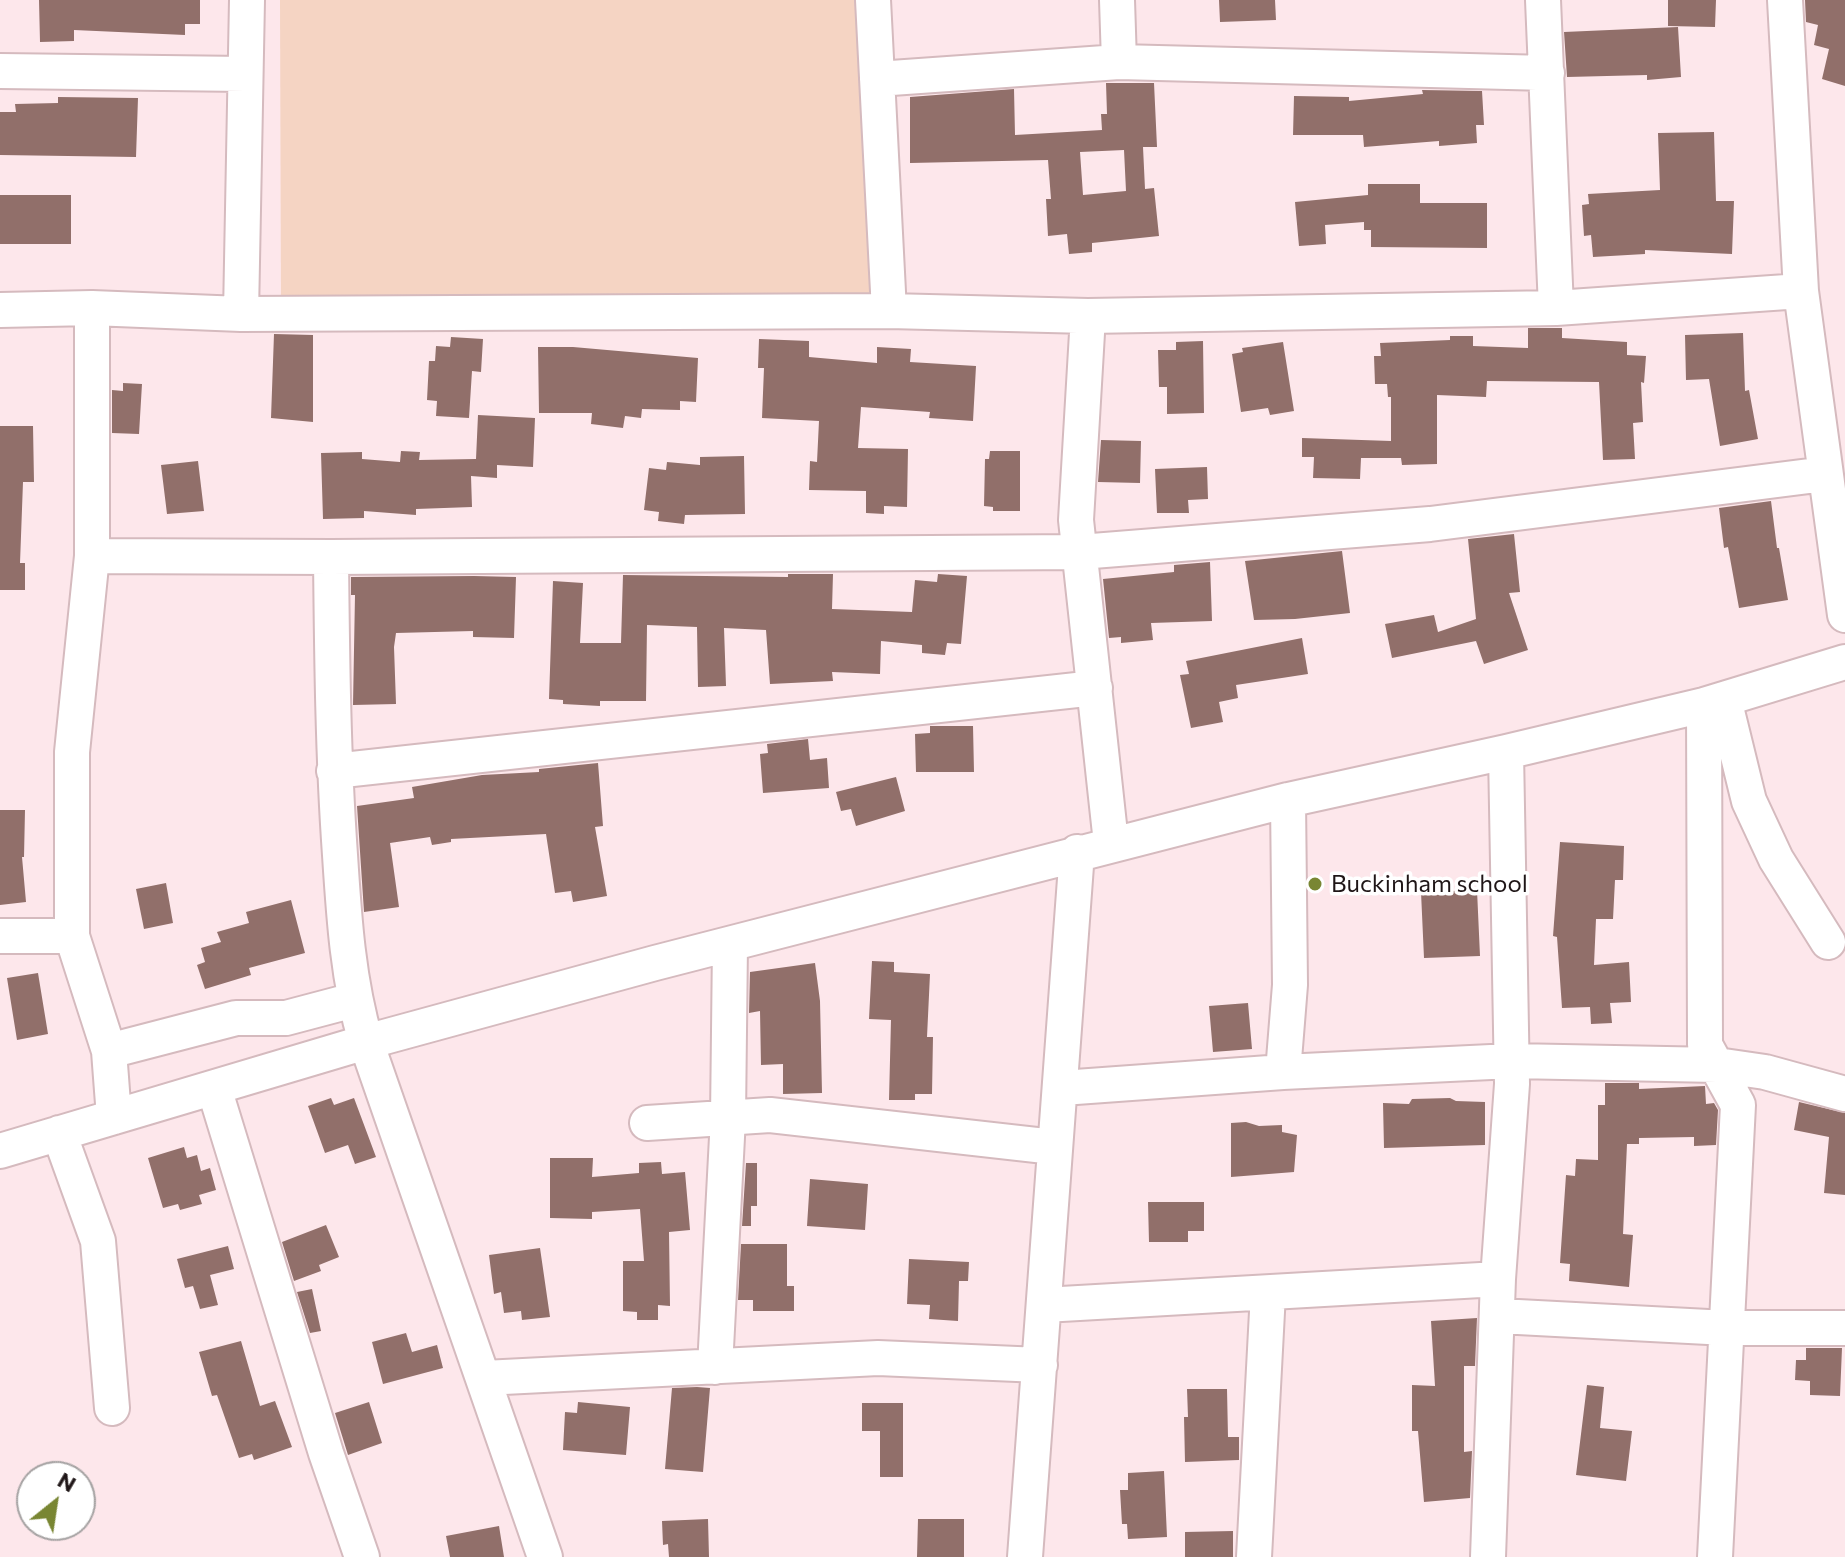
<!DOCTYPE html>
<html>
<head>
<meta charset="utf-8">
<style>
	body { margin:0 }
	#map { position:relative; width:1845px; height:1557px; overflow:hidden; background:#fde7eb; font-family:Commissioner,sans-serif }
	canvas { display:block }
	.north { position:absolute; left:16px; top:1461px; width:80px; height:80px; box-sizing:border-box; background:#fff; border:2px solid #a5a2a2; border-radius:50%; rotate:30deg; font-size:22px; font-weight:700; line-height:32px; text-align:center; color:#1f1617 }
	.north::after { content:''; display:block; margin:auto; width:28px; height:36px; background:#798633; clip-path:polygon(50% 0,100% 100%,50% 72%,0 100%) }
</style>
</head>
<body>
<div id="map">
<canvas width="1845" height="1557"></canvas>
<div class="north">N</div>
</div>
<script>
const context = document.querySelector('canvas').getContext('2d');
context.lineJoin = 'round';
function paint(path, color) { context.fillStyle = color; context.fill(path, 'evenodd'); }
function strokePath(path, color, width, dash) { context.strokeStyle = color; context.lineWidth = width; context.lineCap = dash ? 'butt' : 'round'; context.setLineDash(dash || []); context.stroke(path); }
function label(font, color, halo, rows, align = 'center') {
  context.font = font + ' Commissioner,sans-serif'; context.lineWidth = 7; context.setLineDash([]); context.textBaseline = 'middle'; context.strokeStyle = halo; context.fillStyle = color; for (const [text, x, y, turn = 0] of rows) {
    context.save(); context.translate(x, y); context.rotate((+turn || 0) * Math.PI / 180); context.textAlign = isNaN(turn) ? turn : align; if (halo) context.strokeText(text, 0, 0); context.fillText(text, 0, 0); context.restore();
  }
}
const green = new Path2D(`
	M280,0h576l16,300 -591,10z`);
const building = new Path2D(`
	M39,0h161v24h-15v11l-111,-5v11l-34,1z
	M1219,0h56l1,20 -56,2z
	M1668,0h48l-1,27 -47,-1z
	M1805,0h40v86l-23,-7 7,-30 -15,-4 4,-20 -12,-3z
	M1678,27l3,50 -34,3v-5l-80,2 -3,-45z
	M1106,83h48l3,64h-14l2,42 9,-1 5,48 -67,7v9l-23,2 -2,-20 -19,2 -2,-37h5l-3,-39 -138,3v-66l104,-8 1,46 87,-5 -1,-16h6zM1124,150l2,41 -43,4 -3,-43z
	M1422,90l60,1 2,34h-8l1,18 -38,3v-5l-75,6 -1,-12h-70l1,-39 55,1v4l74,-7z
	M58,97l80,1 -2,59 -136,-2v-43h16l-1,-8 43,-1z
	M1714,132l2,69h18l-2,53 -87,-4v4l-52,3 -2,-22 -7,1 -2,-31 7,-1 -1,-10 72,-4 -2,-57z
	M1368,184h52v19h67v45l-116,-1v-17h-7v-8l-39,3 1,19 -27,2 -4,-44 73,-7z
	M0,195h71v49h-71z
	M1528,328h34v10l65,4v13l19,1 -2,27 -3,-1 2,40 -10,1 2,36 -32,1 -4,-78 -112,-1 -1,16 -49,-2v69l-35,1 -1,-7h-40l-1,21 -47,-1 1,-21h-12v-19l89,3v-44h-3l-1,-13h-12l-1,-28h7l-1,-13 70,-3v-4h23v10l55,2z
	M1743,333l2,58 4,-1 9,49 -38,7 -11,-67 -23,1 -1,-45z
	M274,334l39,1v87l-42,-4z
	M451,337l32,2 -2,33 -9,-1 -3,47 -33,-2 1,-15 -10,-1 2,-39h6l1,-15 14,1z
	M759,339l50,2v16l68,6v-16l34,2 -1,13 66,4 -3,55 -44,-3 1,-6 -69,-5 -3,41 50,1 -1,58 -23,-1v8l-18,-1v-22l-57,-1 1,-29 7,1 2,-41 -57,-3 2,-50h-6z
	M1203,341l1,72 -37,1v-27h-8l-1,-37h18v-8z
	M1283,342l11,69 -24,4 -2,-7 -27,4 -9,-58 11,-2 -1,-4z
	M538,347h35l125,11 -2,44 -16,-1v9l-38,-1 -1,9 -16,-2 -2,12 -32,-4 1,-11h-53z
	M123,383l19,1 -3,50 -27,-1v-43l11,1z
	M478,415l57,3 -2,49 -36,-2v13l-26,-2 1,31 -56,2v6l-52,-4v7l-41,1 -2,-66 41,-1v7l38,3 1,-11 19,1 -1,8 57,-1z
	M0,426h33l1,56h-11l-3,81h5v27h-25z
	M1101,440l40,1 -1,42 -42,-1z
	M990,451h30v60h-27v-4l-9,-1 1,-47h4z
	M744,456l1,58 -60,1 -1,9 -26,-3 1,-9 -15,-2 5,-42 17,2 1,-8 33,3v-8z
	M198,461l6,50 -37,3 -6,-49z
	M1207,467l1,32 -20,1 1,13h-32l-2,-44z
	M1771,501l6,47h2l9,52 -49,8 -11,-61 -4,1 -5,-40z
	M1514,534l6,58 -11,1 19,57 -44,14 -8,-23 -84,17 -7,-34 49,-9 4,17 38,-13 -8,-80z
	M1342,551l8,62 -55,6 -41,1 -9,-59z
	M1210,562l2,59 -61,2 2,17 -32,3v-6l-12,1 -6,-59 71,-7v-7z
	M788,574h45l-1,35 80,3 3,-32 22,2 1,-8 29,2 -6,68 -14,-1 -2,12 -23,-2v-8l-41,-4 -1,33 -48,-2 1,9 -63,3 -4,-54 -42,-2 2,58 -28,1 -1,-60 -50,-2 -1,76h-46v5l-37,-2v-4l-14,-1 4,-118 30,2 -3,60h41l2,-68 165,2z
	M474,576l42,1 -2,61 -41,-1v-6l-77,2 -2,14 2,57 -43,1 2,-110h-4v-18z
	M1302,638l6,36 -72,11 2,13 -19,4 4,20 -32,6 -11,-53 9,-1 -3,-13z
	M930,726h43l1,46h-58l-1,-38 15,-1z
	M808,739l2,21 17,-2 2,30 -66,5 -3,-39 8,-1 -1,-9z
	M598,763l5,63 -8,1 12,69 -34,6 -2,-11 -16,2 -9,-59 -95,5v3l-19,3 -2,-8 -40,6 9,64 -35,5 -7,-106 57,-8 -2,-11 70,-12 57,-3v-3z
	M896,777l9,34 -49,15 -5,-17 -10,2 -5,-19z
	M0,810h25l-1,47h-2l4,45 -26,3z
	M1560,842l64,4 -1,34h-8l-2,39h-17l-2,46 35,-3 2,40 -21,1 2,20 -21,1 -1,-17 -28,1 -5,-71 -4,-1z
	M166,883l7,40 -29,6 -8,-40z
	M1477,890l3,66 -56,2 -3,-66z
	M291,900l14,53 -56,15 2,7 -46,14 -8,-24 8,-3 -4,-14 20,-6 -4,-10 32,-9 -3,-11z
	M872,961l22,1v10l36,2 -3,63h6l-1,57h-17v6h-26l2,-80 -22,-1z
	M815,963l5,38 2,92 -39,1v-30l-22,1 -1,-54 -11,2 1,-41z
	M38,973l10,61 -31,6 -10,-62z
	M1248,1003l4,46 -39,3 -4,-46z
	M1605,1083h34v6l66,-3 1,18 8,-1 4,7 -2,35 -22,1v-9l-55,1v6h-12l-4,90 10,1 -4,52 -60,-6 1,-17 -10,-1 6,-88 9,1 1,-17 22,1v-55h7z
	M331,1098l3,7 20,-7 22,59 -21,7 -7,-19 -23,8 -17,-47z
	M1450,1098l6,3 29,1v43l-101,3 -1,-45 26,1 3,-5z
	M1799,1102l46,11v82l-21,-2 5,-56 -35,-7z
	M1246,1122l13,4 23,-1v7l15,3 -3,37 -63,5v-54z
	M184,1147l3,11 10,-3 4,16 9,-3 6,22 -17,5 3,9 -22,6 -2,-6 -15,4 -15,-50z
	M550,1158h43l-1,19 47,-4v-10l22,-1 1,12 23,-2 5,58 -21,2 1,74 -12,-1v15h-21v-8l-14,-1v-50h21l-4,-52 -48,3v7l-42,-1z
	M746,1163h11v43h-6v20h-9z
	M810,1179l58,5 -3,46 -58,-4z
	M1148,1202h56v29h-16v11h-39z
	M326,1225l13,32 -20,8 2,6 -27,10 -12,-39z
	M741,1244h46v42h7v25h-41v-11h-15z
	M228,1246l6,23 -24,6 8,30 -18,4 -7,-23 -8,2 -8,-29z
	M540,1248l10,69 -28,3 -1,-9 -17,2 -3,-21 -7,2 -5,-39z
	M909,1259l60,3 -1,19h-9l-1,40 -29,-2 1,-14 -23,-1z
	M312,1289l9,42 -11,2 -13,-41z
	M1477,1318l-2,48h-11v86l8,-1 -2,47 -46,4 -6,-71h-6v-46l23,1 -4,-65z
	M406,1333l6,19 25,-7 6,23 -60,16 -11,-42z
	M241,1341l19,65 15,-5 17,46 -38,13 -2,-6 -13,4 -22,-63 -5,1 -13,-44z
	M1806,1348h36l-2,48 -30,-1v-14l-15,-1 1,-20h10z
	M1587,1385l17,2 -4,41 32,3 -6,50 -50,-6z
	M697,1387l13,1 -7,84 -38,-3 7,-81z
	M1187,1389h40l1,48h11v23l-54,2 -1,-45h4z
	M369,1402l13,41 -34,12 -13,-42z
	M578,1402l52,5 -4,48 -63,-5 2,-38 12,1z
	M862,1403h41v74h-23v-46h-18z
	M1164,1471l3,66 -39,2 -1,-15h-5l-2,-34h8v-17z
	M708,1519l1,38h-40l-1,-13 -5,1 -1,-24z
	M918,1519h46v38h-47z
	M499,1526l5,31h-54l-4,-21z
	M1233,1531v26h-48v-25z`);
const minor = new Path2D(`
	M873,0l16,311
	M1117,0l2,62
	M1543,0l13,308
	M1785,0l16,291 44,324
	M0,71l245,3
	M877,79l242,-17 428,11
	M92,308v248l-20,196v184l37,115 5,66
	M0,310l92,-2 149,6 648,-3 199,5 468,-8 245,-17
	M241,314l6,-314
	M1088,316l-12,204 35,323
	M92,556l239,1 749,-5 350,-28 395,-50
	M331,557c1,100 2,199 9,298 4,63 8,126 26,187l179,515
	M1724,699l25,102 27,58 52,83
	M1704,705l1,340 33,60 -23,452
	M334,771l761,-83
	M0,936h72
	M109,1051l127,-33h50l68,-18
	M1283,1072l7,-87 -2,-185
	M214,1088l112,365 36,104
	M1062,1088l221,-16 229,-11 205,4 48,7 80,22
	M647,1123l123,-8 284,32
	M59,1133l39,108 14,167
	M0,1151l366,-109 289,-79 633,-163 218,-48 198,-47 141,-43
	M1044,1305l454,-26
	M1499,1316l228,12h118
	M715,1367l13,-249 2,-174
	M484,1378l394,-20 162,7
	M1025,1557l52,-705
	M1254,1557l14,-264
	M1488,1557l10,-278 14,-195 -6,-332`);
const markers = [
	[1315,884,8,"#798633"]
];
const poiNames = [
	["Buckinham school",1331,884]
];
paint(green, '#f5d4c3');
paint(building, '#916f6a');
strokePath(minor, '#d5babe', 38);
strokePath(minor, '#fff', 34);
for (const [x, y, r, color] of markers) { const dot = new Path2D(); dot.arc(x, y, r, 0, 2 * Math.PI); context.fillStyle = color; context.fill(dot); strokePath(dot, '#fff', 3); }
label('24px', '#1f1617', '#fff', poiNames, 'left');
</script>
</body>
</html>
